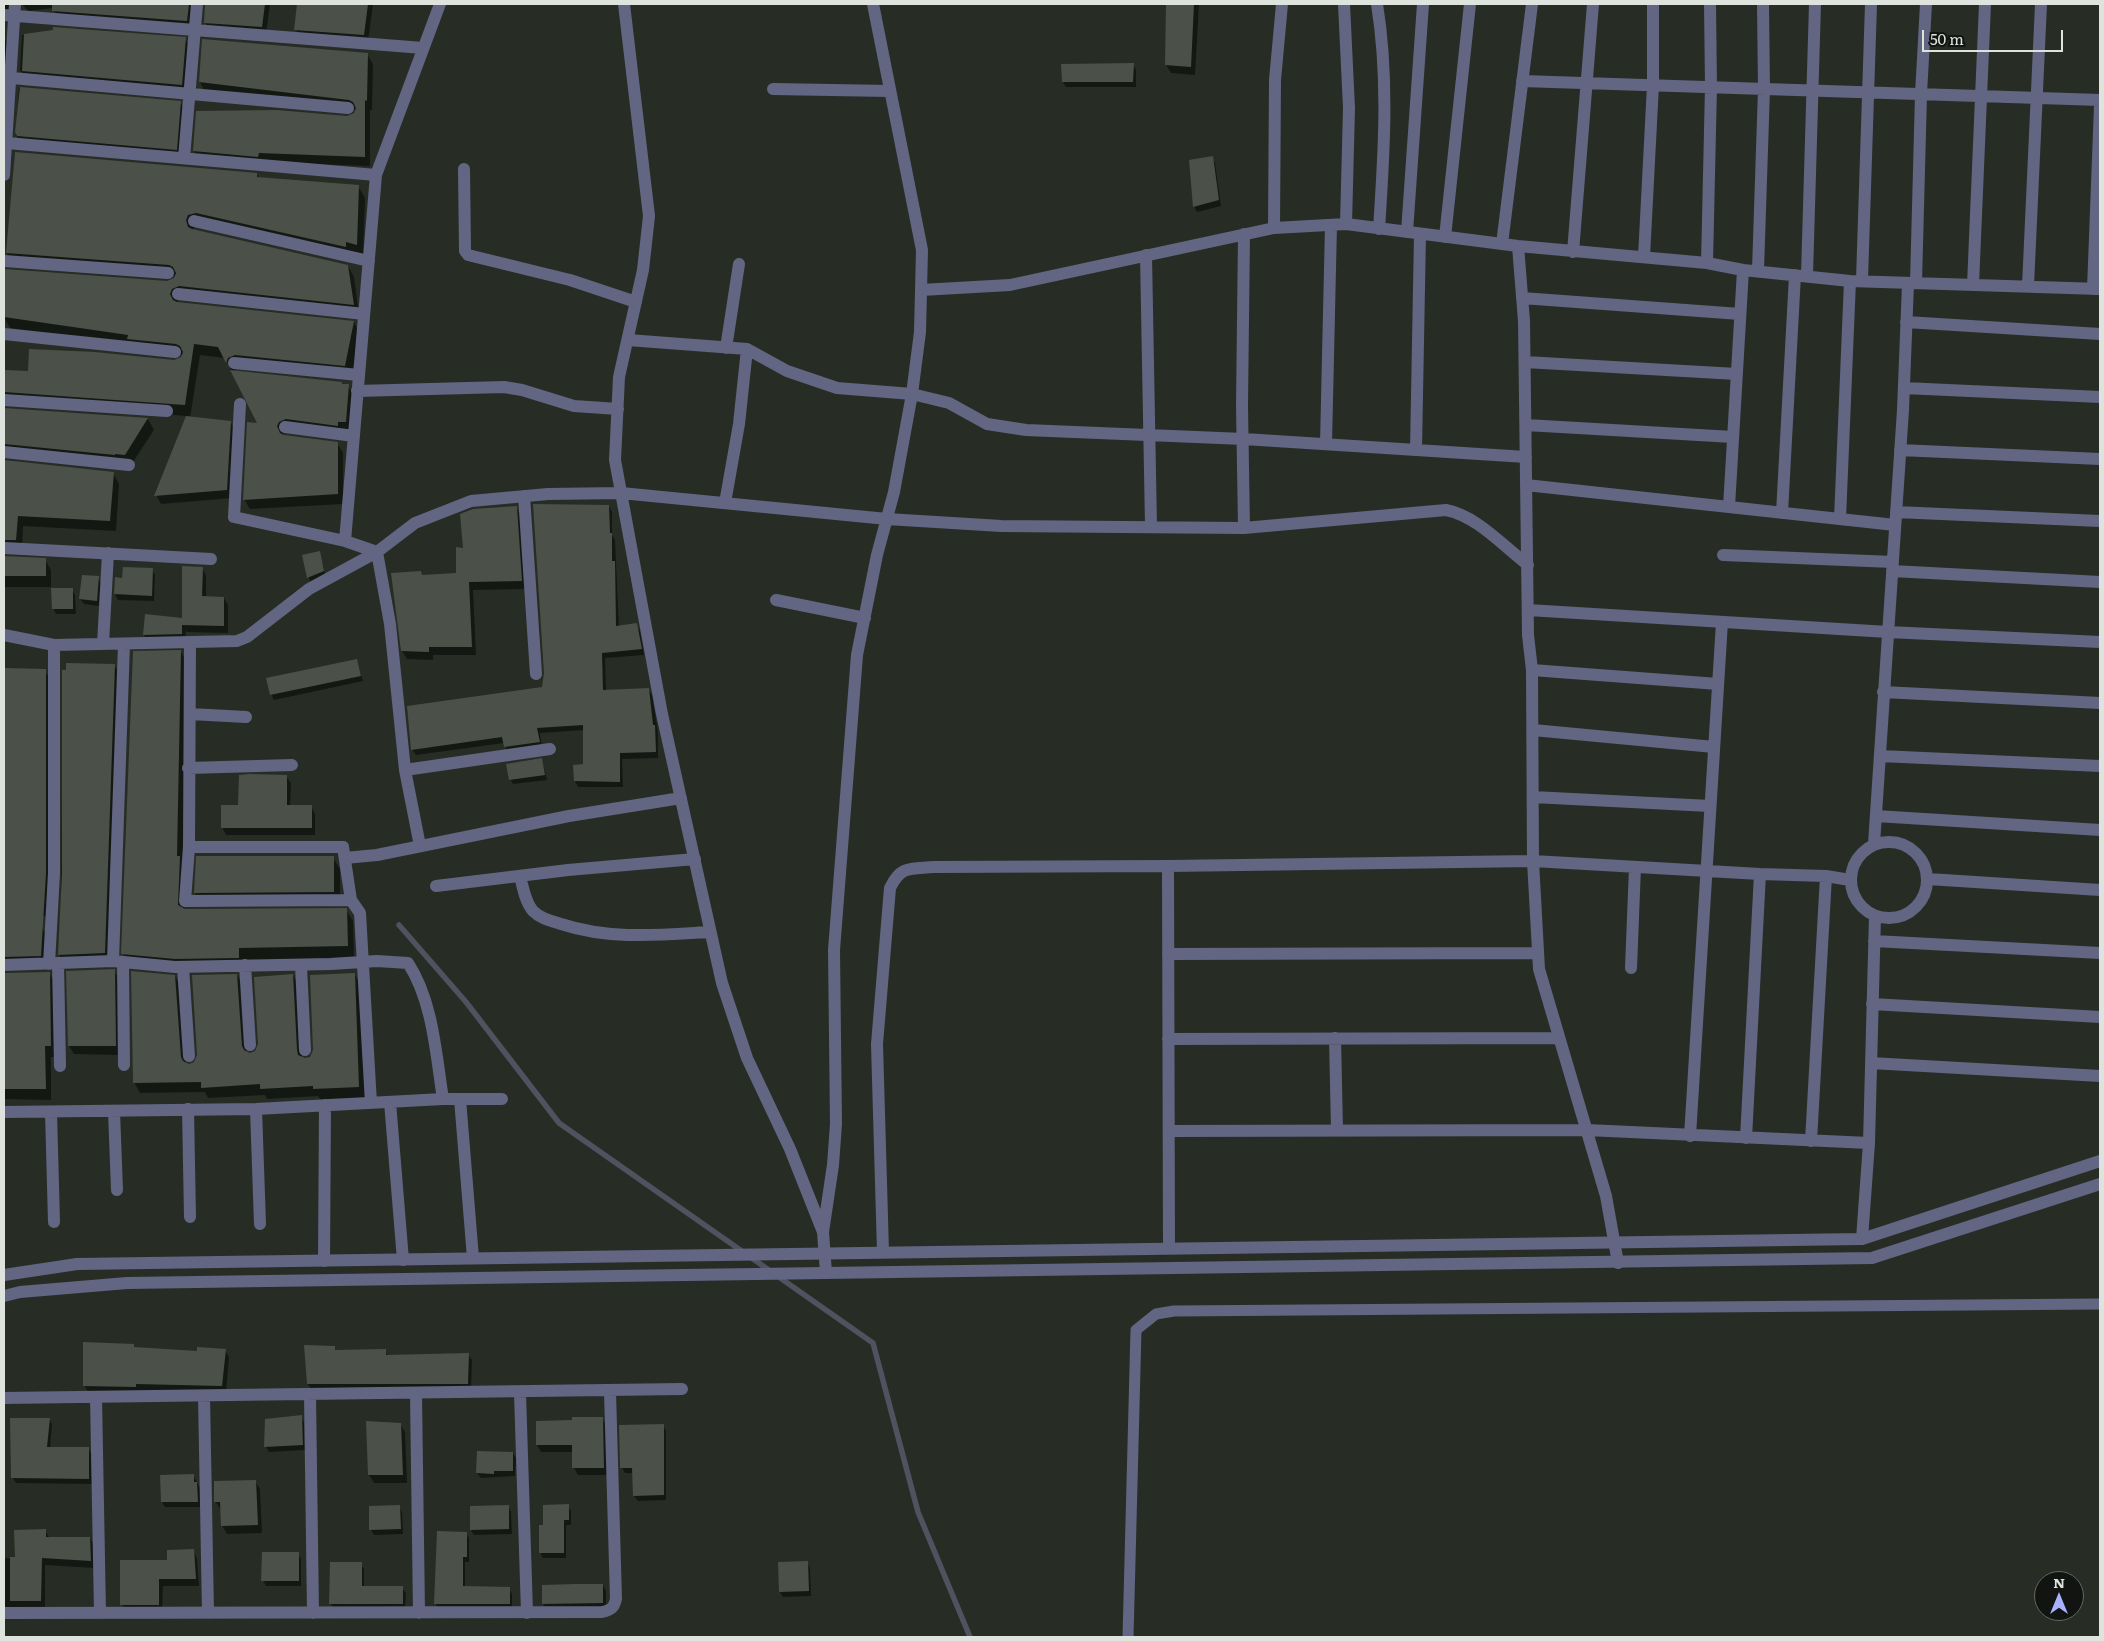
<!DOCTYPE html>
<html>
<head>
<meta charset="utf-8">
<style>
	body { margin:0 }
	#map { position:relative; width:2104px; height:1641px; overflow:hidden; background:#272d25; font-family:Literata,serif }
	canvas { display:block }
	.frame { position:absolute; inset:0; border:5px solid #dfe3dd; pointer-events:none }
	.north { position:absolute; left:2034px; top:1571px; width:50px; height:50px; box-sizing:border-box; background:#111411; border:1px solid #636763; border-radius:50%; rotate:0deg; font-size:14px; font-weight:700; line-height:20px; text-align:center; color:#dfe3dd }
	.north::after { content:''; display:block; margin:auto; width:18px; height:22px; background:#a7b1fc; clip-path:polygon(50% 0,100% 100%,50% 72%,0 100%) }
	.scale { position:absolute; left:1922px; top:30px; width:141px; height:22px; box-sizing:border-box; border:2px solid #dfe3dd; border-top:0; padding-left:6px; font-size:15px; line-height:18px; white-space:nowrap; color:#dfe3dd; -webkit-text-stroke:4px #111411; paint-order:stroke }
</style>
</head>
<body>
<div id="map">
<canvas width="2104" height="1641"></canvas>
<div class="frame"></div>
<div class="north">N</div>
<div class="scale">50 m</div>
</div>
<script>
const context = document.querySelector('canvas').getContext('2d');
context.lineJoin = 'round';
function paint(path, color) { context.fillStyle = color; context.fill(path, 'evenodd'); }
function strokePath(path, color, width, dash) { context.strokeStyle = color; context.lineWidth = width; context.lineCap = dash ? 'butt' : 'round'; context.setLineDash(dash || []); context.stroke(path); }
const shadow = new Path2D(`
	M4,4h15l-8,7h-7z
	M22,4h178l-9,24 -133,-10 -5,-10 -25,3z
	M204,4h66l-4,30 -57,-4 -4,-8 1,-17z
	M299,4h74l-5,38 -68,-5 -4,-8z
	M1168,4h31l-4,71 -24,-2 -5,-8z
	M54,31l131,8 5,8 -4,46 -161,-15 -5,-8 2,-35z
	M4,37l4,7 -4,70z
	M203,40l164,14 6,10 -1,46h-2v56l-170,-6 -6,-9 154,-34 8,-4v-3l-151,-18 -5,-10z
	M1133,64l3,6v17h-70l-3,-5z
	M19,88l161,14 5,9 -4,47 -160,-14 -5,-9z
	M15,153l242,21 2,5 99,7 7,12 -2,58 -168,-30 -2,4 155,36 6,11 5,39 -173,-19 -8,3 -1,3 177,19 6,12 -9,43 -109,-11 -9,5 108,12 7,3 6,10 -3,36h-67l-1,4 54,7 6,10v51l-93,5 -6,-10 16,-74 -35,-67 -25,-3 -10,63 40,4 5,8 -3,68 -71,6 -5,-9 31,-79 -183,-14v-31l26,2 144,-12 8,-3 1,-3 -48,-5 -2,-4 -123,-18 -6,-11 2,-46 162,11 5,-1 3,-5 -162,-12 -7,-11z
	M1212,158l3,5 6,43 -24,6 -3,-6z
	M4,409l144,10 6,11 -23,35 -127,-7z
	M4,461l109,12 6,11 -3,47 -93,-5 -1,25 -12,-1 -6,4z
	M609,506l3,6v23l3,5 4,87 17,-2 4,6 4,24 -39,3 1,33 42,-2 4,6 6,37v26l-36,1 1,28h-45l-3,-6 -1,-15h10v-36l-44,3 2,15 -34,5 -4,-10 -88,12 -4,-6 131,-61z
	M516,507l5,9 5,73 -53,1 3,65h-43v5l-26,-1 -5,-8 21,-75 34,-2 7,-25z
	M319,552l7,25 -15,5 -3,-5z
	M4,557l41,3 6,10v17h-47z
	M202,568l4,7v23h18l4,7v28l-41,-1 -1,-2 -1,11 -37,1 -4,-7 39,-16z
	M152,569l3,6 -1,26 -36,-1 -3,-6 1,-15h7z
	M98,578l3,5 -2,23 -15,-2 -4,-5z
	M72,589l3,6 1,19h-20l-3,-6z
	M181,652l6,11 -3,247h162l7,11 1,36 -225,8 -6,-12z
	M357,661l6,20 -89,19 -3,-6z
	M114,665l7,11 -10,288 -45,2 -7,-11 2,-47 2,-237z
	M4,670l41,1 6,10 -1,236 -46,-6z
	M542,760l5,20 -34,4 -3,-5z
	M286,776l5,7 -1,23h21l4,8v21h-89l-4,-8 18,-21z
	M333,858l7,11v34l-138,1 -7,-11z
	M4,927l38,1 7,11 -2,28 -41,3 -2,3z
	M114,971l5,8 1,76 -46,-1 -5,-8z
	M49,973l7,12 1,72h-6v43l-47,-1v-125z
	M237,975l6,11 4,67 3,1 6,-2 37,-77 6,11 3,72 3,1 6,-1 44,-83 6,10 4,113 -45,1 -2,-3 -51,3 -2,-4 -57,3 -3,-6 -65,1 -6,-11 41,-106 6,11 5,77 3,1 6,-2z
	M133,1345l2,3 63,5 27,-3 4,7 -3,35h-138l-4,-7z
	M306,1346l28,1 2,4h49l3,5 80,-2 4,6 -1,30 -159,1 -4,-7z
	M301,1417l3,5 1,28 -36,2 -3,-5z
	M602,1418l4,7 2,50h-30l-4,-7v-16h-33l-4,-7 37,-23z
	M49,1419l3,5 -2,24h38l3,5 1,31 -76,-1 -3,-5z
	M400,1424l5,8 2,51h-33l-5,-8z
	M663,1425l3,6v69l-28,1 -4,-5v-23h-9l-3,-5z
	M513,1453l3,5 -1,18 -34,2 -4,-5z
	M193,1475l7,13v19h-35l-3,-5z
	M255,1481l5,8 2,44 -35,1 -5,-9 -1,-15 -6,-9z
	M399,1506l3,6 1,22 -29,1 -3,-5z
	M508,1506l3,6 1,22 -38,1 -3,-5z
	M568,1506l3,5v14h-5v33h-23l-3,-6 5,-26z
	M45,1531l4,6 41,1 4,7v23l-49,-3v42l-41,1v-50l13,1z
	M466,1533l3,5v24h-4v25l44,1 3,6v15h-73l-3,-5z
	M193,1551l4,7 2,28h-36l-1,26h-36l-4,-8 47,-43z
	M298,1554l3,5v27h-35l-3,-6z
	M807,1562l3,6 1,28 -28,1 -3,-5z
	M361,1564l3,5v18l38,1 4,5 -1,16h-71l-3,-5z
	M603,1585l3,6v17l-60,1 -3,-5z`);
const stream = new Path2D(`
	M399,925l67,77 93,121 314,220 45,169 52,125`);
const building = new Path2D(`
	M52,4h137l-2,17 -135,-10z
	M205,4h60l-3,23 -58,-4z
	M297,4h71l-4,31 -70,-5z
	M1166,4h28l-3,63 -26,-2z
	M53,27l133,10 -4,48 -160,-14 2,-37 29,-4z
	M202,39l166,14 -1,48 -2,-1v57l-106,-4 -1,4 -65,-6 3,-40 81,-1 70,6 7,-3 2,-5 -3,-6 -4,-2 -150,-18z
	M1134,63l-1,19h-71l-1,-18z
	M20,87l161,14 -4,49 -160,-14 -2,-4z
	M15,152l242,21v4l102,8 -2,60 -11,-3v5l-150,-34 -8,2 -2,5 2,7 4,2 156,36 6,40 -175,-19 -7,3 -2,5 3,6 4,2 177,19 -9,45 -110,-11 -7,3 -2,5 -8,-16 -24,-3 -9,61 -181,-13v-22l24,1 1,-22 66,3 79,8 7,-3 2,-5 -3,-6 -4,-2 -49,-5 1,-4 -124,-18 1,-48 162,12 7,-3 2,-5 -3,-6 -4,-2 -163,-12z
	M1213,156l6,44 -26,7 -4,-47z
	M230,370l112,12v2h7l-3,38h-8v4l-52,-7 -7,3 -2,4 3,7 4,2 54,7v52l-95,6 4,-78 10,1z
	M4,408l144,10 -23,37 -10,-1v1l-111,-11z
	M186,416l45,5 -4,69 -73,6z
	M4,460l110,12 -4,49 -92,-5 -2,24h-12z
	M533,504l76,1 1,28h2v28h3l1,65 21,-3 5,26 -40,4 1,37 46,-2 4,37h2l1,27 -36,1v29l-46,-1 -1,-16 10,-1v-39l-46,3 3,14 -36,5 -2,-10 -91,13 -4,-44 135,-19 2,-14z
	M517,506l5,75 -53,1 3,65h-43v5l-28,-1 -10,-78 30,-2 1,4 34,-2v-26l7,1 -3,-34 13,-5z
	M320,551l4,20 -17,7 -5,-23z
	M4,556l42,2v18h-42z
	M182,566l21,1 -1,29 22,1v29l-42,-1v-2v11l-39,1 2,-21 37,4z
	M123,567l30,1 -1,28 -38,-2 1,-17 7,1z
	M82,575l17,1 -2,25 -18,-2z
	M51,588h22v21h-21z
	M181,650l-4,206h3l-2,49 7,4 162,-1 1,38 -109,2v10l-64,1 -54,-5 12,-303z
	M357,659l4,17 -91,19 -4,-17z
	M66,663l49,1 -10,289 -47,2 4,-82v-203h4z
	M4,668l42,1v204l-5,83 -37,1z
	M542,758l3,17 -36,5 -3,-16z
	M249,774l38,1v30h25v23h-91v-23h17l1,-30z
	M196,856h138v36l-140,1z
	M115,969l1,77h-48l-2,-75z
	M131,971l44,4 6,82 2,4 6,3 5,-2 3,-7 -5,-80 45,-1 5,72 2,4 6,3 5,-2 3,-7 -4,-67 39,-3 4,76 1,5 7,3 5,-1 3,-7 -3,-75 45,-2 4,114 -46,2v-3l-53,3v-5l-59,4v-6l-68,1z
	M50,972l1,74h-6l1,43h-42v-116z
	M83,1342l51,2v3l63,4v-4l29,2 -4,37 -86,-2v3l-53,-1z
	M304,1345l31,1v4l51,-1v6l83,-2 -1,31h-161z
	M302,1415l1,30 -39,2 1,-28z
	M572,1417h31l1,51h-32v-23h-36v-24l36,-1z
	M10,1418h40l-3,29h42v32l-78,-1z
	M366,1421l35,2 2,52h-35z
	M664,1424v71l-31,1 -1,-28h-12l-1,-43z
	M477,1451l36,1v19h-19v3l-18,-1z
	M194,1474v8h3l1,20h-37l-1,-27z
	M256,1480l2,45 -37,1 -1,-24h-6v-21z
	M569,1504v16h-5v33h-25v-28h4v-20z
	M400,1505l1,24 -32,1v-24z
	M509,1505v24l-39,1v-24z
	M46,1529v8h44l1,24 -49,-3 -1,43h-31v-44h5l-1,-27z
	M437,1531l30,1v25h-4v29l47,1v17h-76z
	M194,1549l2,30h-37v26h-39v-45h47v-10z
	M262,1552h37v29h-38z
	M808,1561l1,30 -30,1 -1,-30z
	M330,1562h32v24h41v18h-74z
	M575,1584h28v19l-61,1v-19z`);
const service = new Path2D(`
	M1128,1637l8,-307 20,-16 18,-3 926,-7`);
const minor = new Path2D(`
	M624,4l25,212 -6,54 -24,107 -4,83 47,254 60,269 25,75 43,91 33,83 3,41
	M1344,4l5,104 -3,116
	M1377,4c12,74 7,150 2,225
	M4,15l419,33
	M12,78l336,30
	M1522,81l578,19
	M773,89l117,2
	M7,143l369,32
	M184,158l13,-154
	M464,169l1,82 3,4 102,25 66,22
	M4,175l11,-171
	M194,221l175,40
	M1274,228l1,-148 7,-76
	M1407,232l16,-228
	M1445,237l25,-233
	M1502,244l30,-240
	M1518,246l6,75 4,314 4,35 1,191 6,108 67,227 12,67
	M1573,252l20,-248
	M1146,255l5,271
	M1644,257l9,-172v-81
	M4,261l164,12
	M1707,263l4,-176 -1,-83
	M1758,270l6,-181 -1,-85
	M1807,275l8,-271
	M1862,280l9,-276
	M1916,283l5,-189 5,-90
	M1973,285l12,-281
	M2028,286l13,-282
	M2093,289l7,-183
	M921,290l89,-5 264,-57 72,-4 172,22 189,17 36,7 107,11 250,8
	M178,294l186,20
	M1522,298l218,16
	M1906,322l194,12
	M4,334l171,18
	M628,340l119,9 40,22 50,17 75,6 37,9 38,21 39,6 218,9 282,18
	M726,348l13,-84
	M1525,362l212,12
	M234,363l125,12
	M1904,388l196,9
	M357,391l147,-4 18,3 52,16 44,3
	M4,400l163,11
	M240,404l-6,113 111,24 32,11 13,72 15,146 15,76
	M1526,425l207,12
	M285,427l69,9
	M1326,444l5,-219
	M1416,450l4,-216
	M1900,450l200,9
	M4,452l125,13
	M1526,485l369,40
	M524,496l12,178
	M725,503l14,-79 8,-75
	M1729,507l14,-237
	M1896,512l204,9
	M1782,513l13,-238
	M1840,519l10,-238
	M1244,528l202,-18c31,6 57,36 82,55
	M345,541l31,-366 64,-171
	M4,548l207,11
	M1723,555l170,7
	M1892,571l208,11
	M776,600l89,18
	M1528,610l360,22 212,10
	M4,635l50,10 183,-4 10,-4 62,-48 68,-37 38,-29 56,-22 77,-7 73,-1 266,26 114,7 243,2 -2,-122 2,-172
	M190,643l-1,204 -4,54 166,-1
	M103,644l5,-91
	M1532,670l186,14
	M1883,692l217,11
	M190,714l56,3
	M1533,730l181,17
	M1880,756l220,10
	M188,768l104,-3
	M405,770l145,-21
	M1533,797l177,9
	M1876,816l224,14
	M1851 880a38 38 0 1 1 76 0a38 38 0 1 1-76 0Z
	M1874,844l29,-434 5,-126
	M189,847h154l8,53 9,13 11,190
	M345,858l32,-3 192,-39 112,-18
	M1168,866l1,382
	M520,876c3,11 5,26 13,35 8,8 18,10 28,13 49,16 97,11 148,8
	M1928,879l172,11
	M436,886l132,-16 127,-11
	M1874,941l226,12
	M1168,954l370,-1
	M113,961l11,-317
	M123,962l1,103
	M58,963l2,103
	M49,964l5,-91v-228
	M4,965l109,-4 62,6 156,-3 46,-3 31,2c25,38 28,92 35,136
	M245,965l5,80
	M301,965l4,85
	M183,967l6,89
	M1631,968l4,-101
	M1872,1004l228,13
	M1335,1038l2,92
	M1168,1039l391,-1
	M1871,1063l229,13
	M460,1099l13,159
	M390,1102l13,158
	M188,1109l2,108
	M256,1109l4,115
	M114,1111l3,79
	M4,1112l252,-3 187,-10h59
	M51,1112l3,110
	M1169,1131l418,-1 282,13
	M1690,1136l32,-514
	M1746,1138l14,-264
	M1811,1141l15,-265
	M823,1232l10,-67 3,-41 -2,-174 23,-295 20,-100 17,-63 18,-98 8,-62 2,-82 -49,-246
	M1862,1239l7,-96 6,-227
	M883,1252l-6,-208 13,-156c11,-23 21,-19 44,-21l234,-1 365,-5 227,13 66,2 24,4
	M324,1261l1,-156
	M520,1393l7,220
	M416,1394l3,219
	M310,1395l3,218
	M204,1396l4,217
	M96,1397l4,216
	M4,1398l678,-9
	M4,1613l598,-1c9,-2 12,-4 14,-13l-6,-207`);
const tertiary = new Path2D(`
	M4,1275l73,-11 1785,-25 238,-78
	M4,1296l16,-4 107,-9 1745,-25 228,-74`);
paint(shadow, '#0007');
strokePath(stream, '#505260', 5.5);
paint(building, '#4b5148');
strokePath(service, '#626683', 11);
strokePath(minor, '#626683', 12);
strokePath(tertiary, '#626683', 12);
</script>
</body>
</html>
